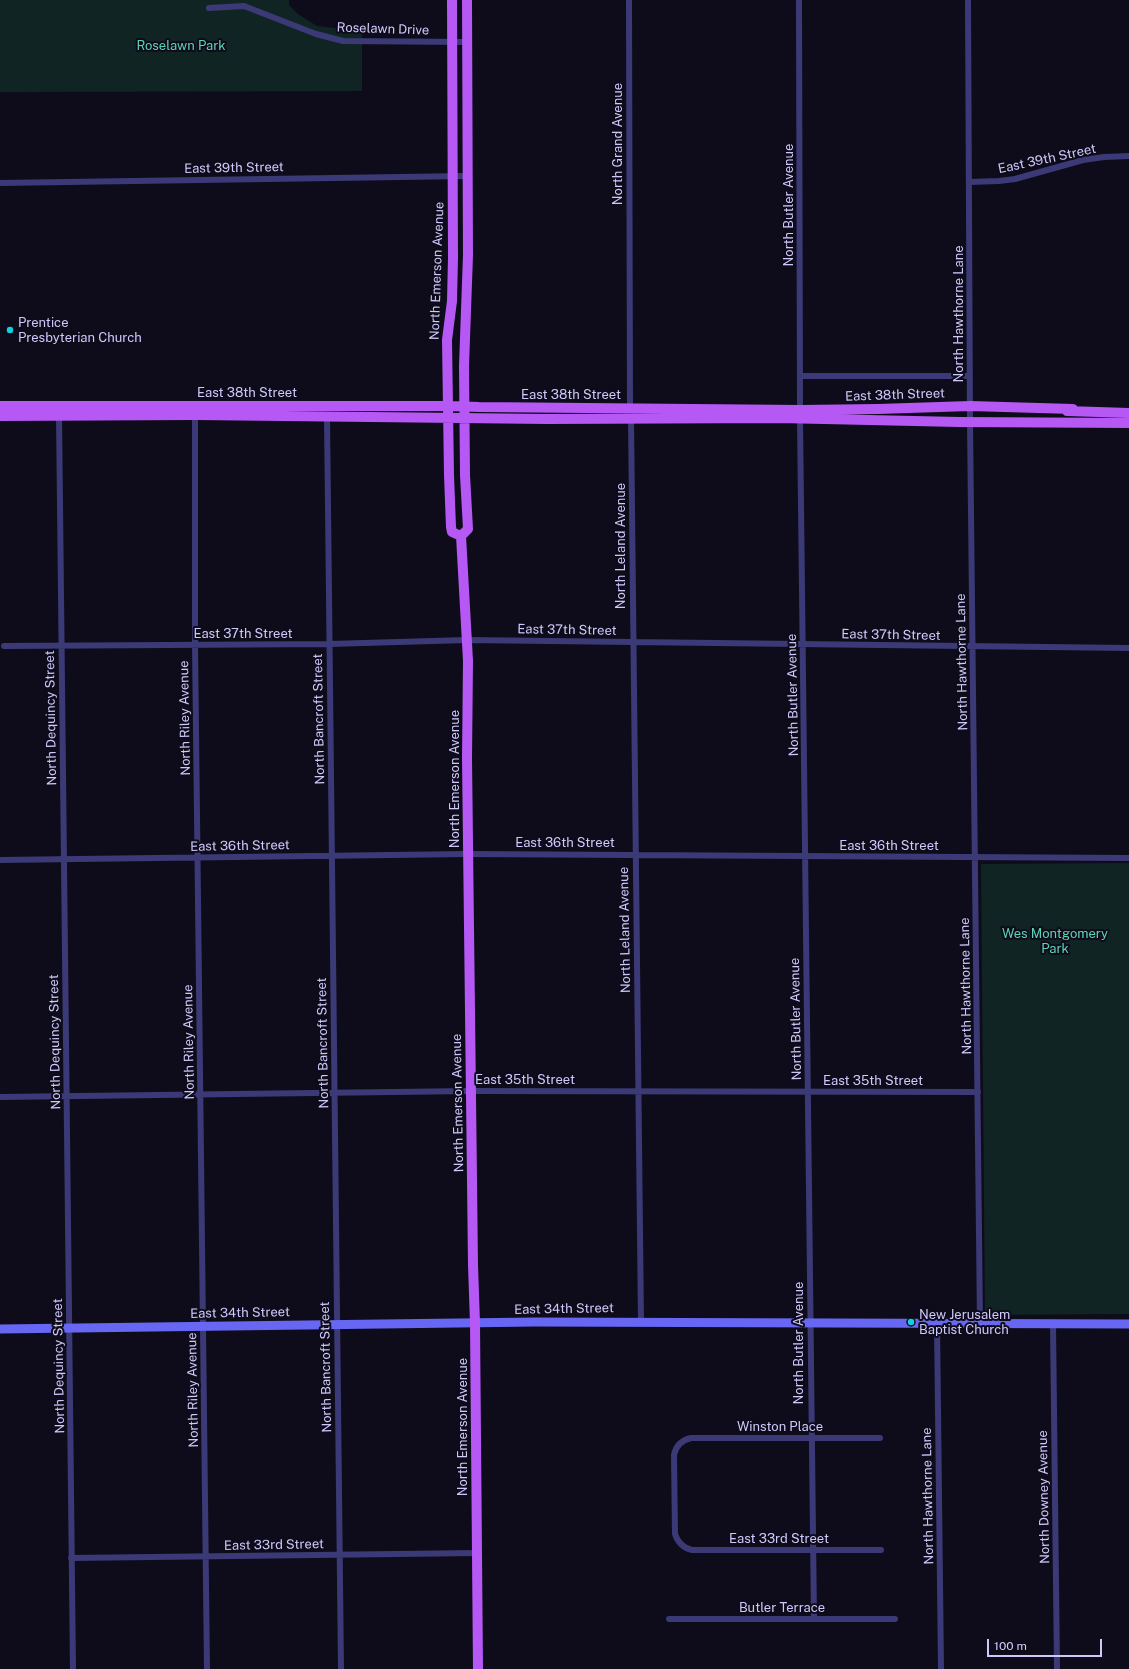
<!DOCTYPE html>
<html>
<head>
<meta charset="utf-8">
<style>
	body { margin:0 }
	#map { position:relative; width:1129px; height:1669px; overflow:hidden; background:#0e0c1a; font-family:"Public Sans",sans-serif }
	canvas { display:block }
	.scale { position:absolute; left:987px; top:1639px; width:115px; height:18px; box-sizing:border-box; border:2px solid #cec9fb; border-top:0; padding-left:5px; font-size:12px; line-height:14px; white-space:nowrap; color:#cec9fb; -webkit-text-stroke:3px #0e0c1a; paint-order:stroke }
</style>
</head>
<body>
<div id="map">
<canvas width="1129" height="1669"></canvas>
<div class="scale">100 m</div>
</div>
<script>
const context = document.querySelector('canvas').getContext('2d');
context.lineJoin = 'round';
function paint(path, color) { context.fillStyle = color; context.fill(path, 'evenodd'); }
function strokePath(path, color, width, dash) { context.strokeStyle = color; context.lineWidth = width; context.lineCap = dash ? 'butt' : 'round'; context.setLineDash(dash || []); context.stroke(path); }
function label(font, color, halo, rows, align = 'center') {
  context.font = font + ' "Public Sans",sans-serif'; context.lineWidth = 4; context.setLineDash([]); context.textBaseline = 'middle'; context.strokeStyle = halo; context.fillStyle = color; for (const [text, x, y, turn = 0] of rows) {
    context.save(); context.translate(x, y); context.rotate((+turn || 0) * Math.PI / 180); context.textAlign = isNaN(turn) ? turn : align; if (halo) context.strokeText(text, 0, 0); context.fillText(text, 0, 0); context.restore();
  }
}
const green = new Path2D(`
	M0,0h289v5l9,9 19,12 45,5v60l-362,1z
	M1129,863v451l-144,1 -4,-451z`);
const minor = new Path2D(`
	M629,0l1,408
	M799,0l1,410
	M968,0l2,422 10,902
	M209,8l35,-2 72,28 27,7 124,1
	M969,182l30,-1 16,-2 68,-19 21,-3 25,-1
	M0,183l467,-7
	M800,376h170
	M59,415l14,1254
	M195,415v230l12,1024
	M327,417l14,1252
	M631,418l10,904
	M800,419l14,1200
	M4,646l325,-2 138,-4 662,8
	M0,860l468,-6 661,4
	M0,1097l471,-6 507,1
	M937,1323l4,346
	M1053,1324l4,345
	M880,1438h-189c-9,2 -15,7 -17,17l1,79c3,9 8,14 17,16h189
	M71,1558l406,-5
	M669,1619h226`);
const secondary = new Path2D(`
	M0,1329l535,-7 594,2`);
const primary = new Path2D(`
	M452,0l1,258 -1,43 -5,39 2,135 2,52 1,5 9,4
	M467,0l1,255 -4,111 1,109 3,54 -7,7 7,125 -1,97 6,507 2,58 3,346
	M0,406h448l31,1 321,3 78,-1 92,-3 103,3
	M1067,411l62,2
	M0,416l195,-1 352,4 232,-1 180,4 170,1`);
const markers = [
	[10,330,4,"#10d0e1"],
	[911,1322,4,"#10d0e1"]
];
const streetNames = [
	["Roselawn Drive",383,29,2],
	["North Grand Avenue",618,144,-90],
	["East 39th Street",1047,159,-12],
	["East 39th Street",234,168,-1],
	["North Butler Avenue",789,205,-90],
	["North Emerson Avenue",437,271,-88],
	["North Hawthorne Lane",959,314,-90],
	["East 38th Street",247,393],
	["East 38th Street",571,395],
	["East 38th Street",895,395,-2],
	["North Leland Avenue",621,546,-90],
	["East 37th Street",567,630,1],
	["East 37th Street",243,634],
	["East 37th Street",891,635,1],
	["North Hawthorne Lane",962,662,-91],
	["North Butler Avenue",793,695,-91],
	["North Dequincy Street",51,718,-91],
	["North Riley Avenue",185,718,-91],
	["North Bancroft Street",319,719,-91],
	["North Emerson Avenue",455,779,-90],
	["East 36th Street",565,843],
	["East 36th Street",240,846,-1],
	["East 36th Street",889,846],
	["North Leland Avenue",625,930,-91],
	["North Hawthorne Lane",966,986,-91],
	["North Butler Avenue",796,1019,-91],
	["North Dequincy Street",55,1042,-91],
	["North Riley Avenue",189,1042,-91],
	["North Bancroft Street",323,1043,-91],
	["East 35th Street",525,1080],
	["East 35th Street",873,1081],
	["North Emerson Avenue",458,1103,-91],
	["East 34th Street",564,1309,-1],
	["East 34th Street",240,1313,-1],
	["North Butler Avenue",799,1343,-90],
	["North Dequincy Street",59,1366,-91],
	["North Bancroft Street",326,1367,-91],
	["North Riley Avenue",193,1390,-91],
	["North Emerson Avenue",463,1427,-90],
	["Winston Place",780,1427],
	["North Hawthorne Lane",928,1496,-91],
	["North Downey Avenue",1044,1497,-91],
	["East 33rd Street",779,1539],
	["East 33rd Street",274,1545,-1],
	["Butler Terrace",782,1608]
];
const parkNames = [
	["Roselawn Park",181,46],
	["Wes Montgomery",1055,934],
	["Park",1055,949]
];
const poiNames = [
	["Prentice",18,323],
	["Presbyterian Church",18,338],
	["New Jerusalem",919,1315],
	["Baptist Church",919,1330]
];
paint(green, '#102423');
strokePath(minor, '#3b3a76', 6);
strokePath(secondary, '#6867f4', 9);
strokePath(primary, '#b658f3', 10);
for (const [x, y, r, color] of markers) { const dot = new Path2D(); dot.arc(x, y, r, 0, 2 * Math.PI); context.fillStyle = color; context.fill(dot); strokePath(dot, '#0e0c1a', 1.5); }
label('13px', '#cec9fb', '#0e0c1a', streetNames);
label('13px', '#5cd4b4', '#0e0c1a', parkNames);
label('13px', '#cec9fb', '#0e0c1a', poiNames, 'left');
</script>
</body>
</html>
